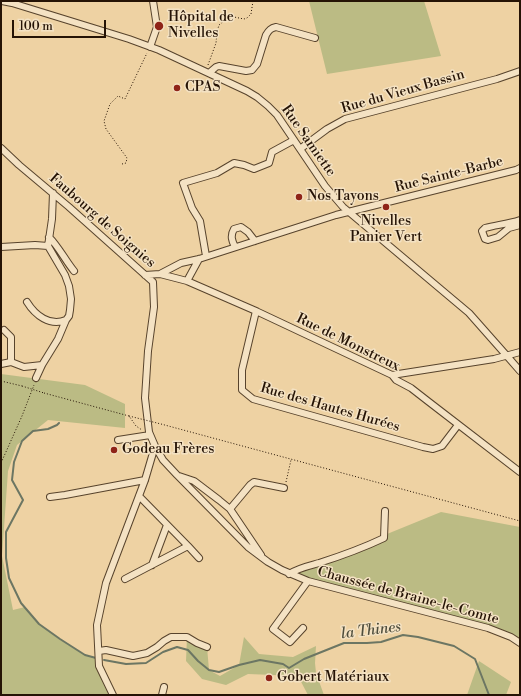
<!DOCTYPE html>
<html>
<head>
<meta charset="utf-8">
<style>
	body { margin:0 }
	#map { position:relative; width:521px; height:696px; overflow:hidden; background:#eed2a3; font-family:"Libre Bodoni",serif }
	canvas { display:block }
	.frame { position:absolute; inset:0; border:2px solid #251305; pointer-events:none }
	.scale { position:absolute; left:12px; top:20px; width:94px; height:18px; box-sizing:border-box; border:2px solid #251305; border-top:0; padding-left:5px; font-size:12px; line-height:14px; white-space:nowrap; color:#251305; -webkit-text-stroke:3px #f4e2c3; paint-order:stroke }
</style>
</head>
<body>
<div id="map">
<canvas width="521" height="696"></canvas>
<div class="frame"></div>
<div class="scale">100 m</div>
</div>
<script>
const context = document.querySelector('canvas').getContext('2d');
context.lineJoin = 'round';
function paint(path, color) { context.fillStyle = color; context.fill(path, 'evenodd'); }
function strokePath(path, color, width, dash) { context.strokeStyle = color; context.lineWidth = width; context.lineCap = dash ? 'butt' : 'round'; context.setLineDash(dash || []); context.stroke(path); }
function label(font, color, halo, rows, align = 'center') {
  context.font = font + ' "Libre Bodoni",serif'; context.lineWidth = 3; context.setLineDash([]); context.textBaseline = 'middle'; context.strokeStyle = halo; context.fillStyle = color; for (const [text, x, y, turn = 0] of rows) {
    context.save(); context.translate(x, y); context.rotate((+turn || 0) * Math.PI / 180); context.textAlign = isNaN(turn) ? turn : align; if (halo) context.strokeText(text, 0, 0); context.fillText(text, 0, 0); context.restore();
  }
}
const green = new Path2D(`
	M309,1h115l17,55 -114,18z
	M1,374l84,11 40,19v24l-77,-8 -31,25 -9,26 -6,85 11,54 12,-3 14,17 20,15 26,16 11,3 17,37h-112z
	M441,512l79,15v116l-9,-6 -222,-63z
	M187,637l20,10 2,23 11,6 19,-11 5,-28 15,17 34,3 23,-11 -1,17 1,10 8,22h-16l-10,-19 -50,-2 -22,11 -24,-6 -16,-18z
	M479,661l32,21 -5,13h-39z`);
const stream = new Path2D(`
	M59,423l-2,2 -9,4 -15,2 -11,10 -8,21 -2,18 11,20 -17,32v26l3,20 12,25 18,21 21,15 25,16 11,3
	M104,660l22,4 20,-1 17,-11 14,-5 11,3 10,11 11,9 10,2 20,-7 21,-5 23,4 6,4 15,-9 40,-16h23l14,-1 22,-7 15,2 36,9 21,13 14,36`);
const path = new Path2D(`
	M208,65l8,-22 1,-11 2,-7 5,-4 10,-4 10,2 3,-1 4,-4 2,-13
	M122,164l4,-1 1,-5 -21,-29 -2,-8 6,-17 8,-8 7,3 22,-46
	M1,381l21,5
	M44,393l85,23 7,10 6,4
	M161,424l359,97
	M1,463l21,-47 12,-31
	M286,482l5,-22`);
const minor = new Path2D(`
	M2,1l10,2 117,36 30,11 88,41 10,6 11,9 9,9 48,71 18,21 126,106 38,43 13,15
	M150,47l7,-20 -4,-26
	M209,73l7,-6 3,-1 27,5 6,-1 5,-6 9,-29c3,-5 5,-7 10,-8l39,11
	M1,148l18,17 50,42 84,75 1,25 -6,44 -3,47 4,34 6,14 8,14 14,15 71,72 20,15 14,8 26,11 180,47 23,9 9,6
	M300,149l27,-20 18,-10 152,-40 23,-8
	M520,220c-12,4 -24,5 -35,8l-3,3 3,8 3,1 10,-3 11,-9 11,-3
	M49,237c10,10 16,23 25,34
	M1,247l34,-2 13,1
	M235,247c-3,-6 -5,-11 -1,-18l7,-2 7,5 7,9
	M206,256l-6,-35 -8,-13 -9,-25 34,-10 17,-10 10,2 10,4 15,-6 3,-11 22,-12
	M160,274l21,-11 18,-4 56,-18 81,-26 180,-45 4,-2
	M145,275l15,-1 27,7 69,30 136,64 4,5 15,8 18,14 91,70
	M187,281l12,-22
	M27,302c8,13 23,25 39,18
	M256,311l-14,59v20l11,9 170,48 10,2 9,-3 16,-21
	M4,330l7,7v25l13,5 18,-2
	M1,364l10,-2
	M392,375l102,-16 26,-7
	M36,378l6,-13 16,-26 8,-19 3,-4 1,-6 1,-11 -2,-13 -4,-11 -17,-29 4,-27 1,-26
	M118,440l32,-5
	M179,476l15,5 25,19 11,9 31,46
	M50,497l15,-2 80,-15
	M230,509l20,-24 4,-3 30,6
	M188,546l11,12
	M152,565l15,-40
	M289,574c9,-6 19,-8 30,-11 22,-7 44,-15 65,-25l1,-27
	M125,579l63,-33 -49,-50
	M303,628l-13,14 -17,-13 35,-48
	M99,651l7,-1 27,6 14,-3 10,-6 7,-6 7,-4h16l10,6 10,4
	M113,695l-14,-29 -2,-41 9,-42 39,-103 10,-34
	M162,695l2,-8`);
const pathBridge = new Path2D(`
	M22,386l22,7
	M129,416l32,8`);
const markers = [
	[159,26,5,"#8f2418"],
	[177,88,4,"#8f2418"],
	[299,197,4,"#8f2418"],
	[386,207,4,"#8f2418"],
	[114,450,4,"#8f2418"],
	[269,678,4,"#8f2418"]
];
const poiNames = [
	["Hôpital de",168,18],
	["Nivelles",168,34],
	["CPAS",185,88],
	["Nos Tayons",307,197],
	["Nivelles",386,222,"center"],
	["Panier Vert",386,238,"center"],
	["Godeau Frères",122,450],
	["Gobert Matériaux",277,678]
];
const streetNames = [
	["Rue du Vieux Bassin",403,92,-16],
	["Rue Samiette",308,141,55],
	["Rue Sainte-Barbe",449,175,-14],
	["Faubourg de Soignies",102,221,41],
	["Rue de Monstreux",348,343,26],
	["Rue des Hautes Hurées",330,408,16],
	["Chaussée de Braine-le-Comte",408,596,15]
];
const waterNames = [
	["la Thines",371,631,-7]
];
paint(green, '#bbbb84');
strokePath(stream, '#6c7663', 2);
strokePath(minor, '#57432c', 8);
strokePath(path, '#251305', 1, [1, 2]);
strokePath(minor, '#f4e2c3', 6);
strokePath(pathBridge, '#251305', 1, [1, 2]);
for (const [x, y, r, color] of markers) { const dot = new Path2D(); dot.arc(x, y, r, 0, 2 * Math.PI); context.fillStyle = color; context.fill(dot); strokePath(dot, '#f4e2c3', 1.5); }
label('14px', '#251305', '#f4e2c3', poiNames, 'left');
label('14px', '#251305', '#f4e2c3', streetNames);
label('italic 15px', '#4e4d3c', '#f4e2c3', waterNames);
</script>
</body>
</html>
